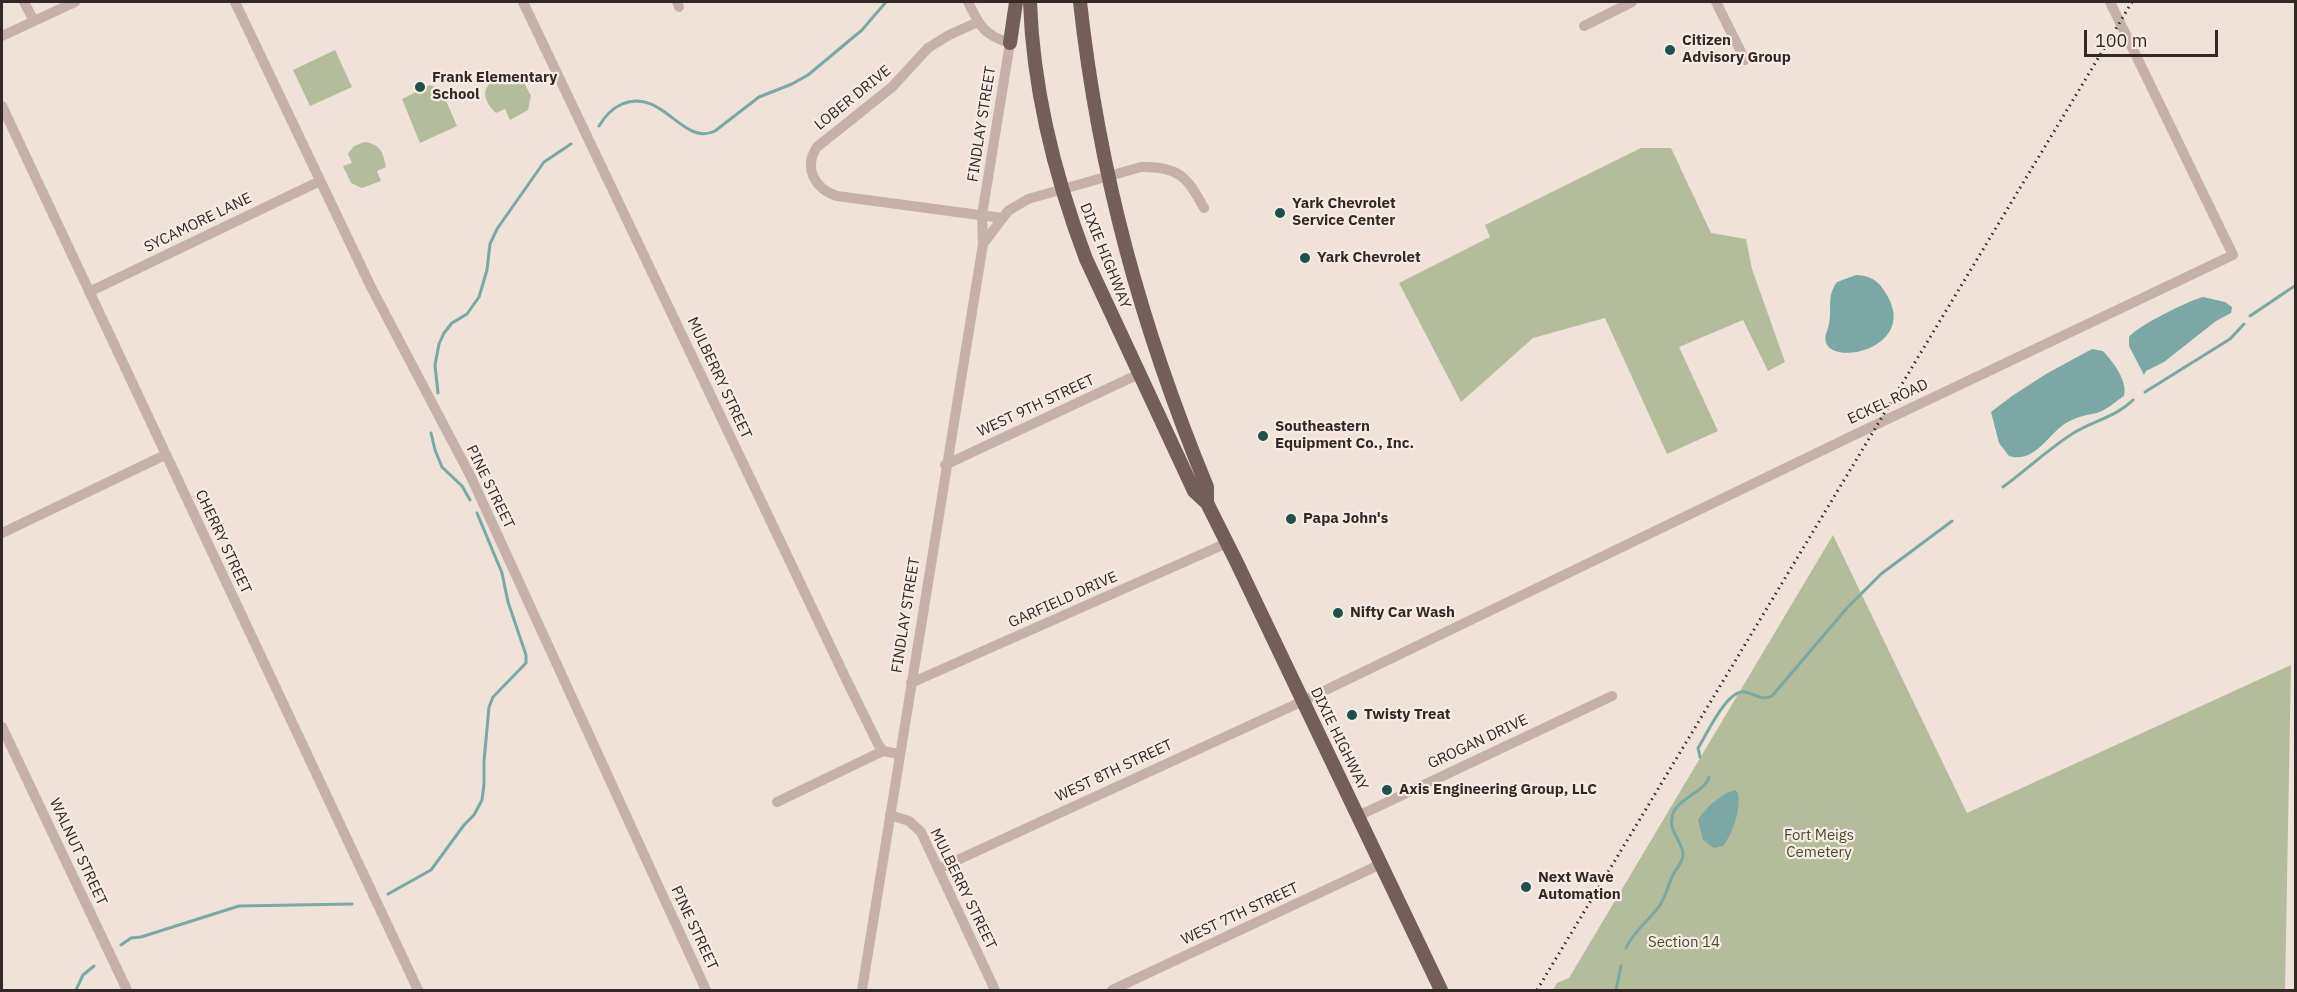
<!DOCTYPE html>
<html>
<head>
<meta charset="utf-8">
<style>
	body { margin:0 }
	#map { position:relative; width:2297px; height:992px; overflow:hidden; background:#eee2d9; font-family:"IBM Plex Sans",sans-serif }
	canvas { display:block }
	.frame { position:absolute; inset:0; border:3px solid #322927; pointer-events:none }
	.scale { position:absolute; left:2084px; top:30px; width:134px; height:27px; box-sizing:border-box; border:3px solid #322927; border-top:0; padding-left:8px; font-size:18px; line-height:21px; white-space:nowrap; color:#322927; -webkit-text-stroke:4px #f7ece5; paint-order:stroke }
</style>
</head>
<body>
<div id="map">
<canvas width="2297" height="992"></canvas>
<div class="frame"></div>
<div class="scale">100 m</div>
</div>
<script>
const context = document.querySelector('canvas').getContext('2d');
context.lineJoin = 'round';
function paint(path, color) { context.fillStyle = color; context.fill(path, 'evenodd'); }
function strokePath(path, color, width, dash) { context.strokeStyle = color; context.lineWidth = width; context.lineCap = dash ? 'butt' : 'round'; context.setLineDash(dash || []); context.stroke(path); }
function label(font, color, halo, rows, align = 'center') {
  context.font = font + ' "IBM Plex Sans",sans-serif'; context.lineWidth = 4.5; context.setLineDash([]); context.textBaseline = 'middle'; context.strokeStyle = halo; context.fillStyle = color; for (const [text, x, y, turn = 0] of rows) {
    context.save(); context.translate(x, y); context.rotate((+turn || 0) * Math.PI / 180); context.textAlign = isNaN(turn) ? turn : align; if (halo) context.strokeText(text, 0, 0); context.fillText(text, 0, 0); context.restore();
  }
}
const green = new Path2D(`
	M335,50l17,37 -42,19 -17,-36z
	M510,76l3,9 10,-4 8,15 -3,14 -18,10 -5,-11 -9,4c-19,-18 -12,-34 14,-37z
	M430,85l11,4 16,37 -37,17 -18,-44z
	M365,142c16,3 18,10 21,25l-9,4 4,10 -19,7 -11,-5 -8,-17 9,-3 -4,-9 6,-8z
	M1641,148h30l40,85 35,6 6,30 33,93 -17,9 -25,-51 -64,27 39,84 -51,23 -62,-136 -72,20 -72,64 -62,-119 91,-46 -5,-12z
	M1833,535l134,278 324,-148 -6,325h-732l4,-7 12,-5z`);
const water = new Path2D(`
	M1856,275c17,1 24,7 32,22 31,57 -77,74 -61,34 7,-17 -2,-34 10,-49z
	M2203,297l22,5 7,5 -1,6 -15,8 -52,41 -18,9 -2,4 -15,-29v-9c8,-11 61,-37 74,-40z
	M2092,349l11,2c10,11 25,30 21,45 -8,5 -17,14 -27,17 -11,2 -21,4 -31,10 -18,11 -31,41 -57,33l-10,-13 -8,-31 21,-16 34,-22z
	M1735,790l3,3c3,17 -5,40 -15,53l-9,2 -11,-8 -5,-20c7,-12 24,-27 37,-30z`);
const stream = new Path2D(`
	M599,126c6,-10 12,-17 23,-22 41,-17 60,43 93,27l44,-34 33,-13 16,-9 54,-45 24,-28
	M2250,316l46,-31
	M2145,392l85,-53 14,-15
	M438,393l-3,-28 4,-21 5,-11 8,-10 15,-9 12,-17 8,-27 3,-26 7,-15 47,-67 27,-18
	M431,433l4,17 7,17 20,19 8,14
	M2003,487c24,-17 48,-41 74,-56 19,-11 40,-15 56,-31
	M1700,757l-2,-9c9,-14 29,-59 47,-56 11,2 16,9 27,4l75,-88 34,-34 71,-53
	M388,894l43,-24 33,-45 10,-10 8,-15 2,-16v-23l5,-54 4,-10 33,-34v-8l-18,-53 -6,-29 -25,-60
	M121,945l10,-7 10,-1 98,-31 113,-2
	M1626,948c8,-18 24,-28 34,-43 6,-9 8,-20 13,-30 3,-6 10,-13 10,-20 0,-14 -18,-26 -9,-44 7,-14 32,-20 35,-34
	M76,990l7,-15 11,-9
	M1616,990l5,-24`);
const minor = new Path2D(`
	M24,2l10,19
	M235,2l136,285 100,190 235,513
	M523,2l323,677 32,65 5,7 16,3
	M677,2l2,5
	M1716,2l29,58
	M978,22l-29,13 -21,13 -36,39 -75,60c-14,21 -2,42 20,49l165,22
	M1584,26l48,-24
	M2,36l73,-34
	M2,106l416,884
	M983,244l25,-33 20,-12 113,-32c38,-1 46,10 63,41
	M89,292l231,-111
	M945,465l194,-91
	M2,533l163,-78
	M911,683l316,-140
	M2,727l125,263
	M777,802l106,-51
	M890,815l19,6 12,11 74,158
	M1358,816l254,-120
	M938,869l365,-168 547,-264 383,-182 -123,-253
	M862,990l121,-746 -1,-29 28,-172c-27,-8 -30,-17 -42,-41
	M1112,990l269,-126`);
const major = new Path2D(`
	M1030,2c3,87 25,175 56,257l108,232 13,12 29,58 205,429
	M1080,2c19,171 61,325 127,485v16
	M1010,43l6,-41`);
const rail = new Path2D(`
	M1537,990l595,-988`);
const markers = [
	[1670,50,6,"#204f4c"],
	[420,87,6,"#204f4c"],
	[1280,213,6,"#204f4c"],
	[1305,258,6,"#204f4c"],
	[1263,436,6,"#204f4c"],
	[1291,519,6,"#204f4c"],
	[1338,613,6,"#204f4c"],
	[1352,715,6,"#204f4c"],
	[1387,790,6,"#204f4c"],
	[1526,887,6,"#204f4c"]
];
const poiNames = [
	["Citizen",1682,41],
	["Advisory Group",1682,58],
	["Frank Elementary",432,78],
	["School",432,95],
	["Yark Chevrolet",1292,204],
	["Service Center",1292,221],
	["Yark Chevrolet",1317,258],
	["Southeastern",1275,427],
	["Equipment Co., Inc.",1275,444],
	["Papa John's",1303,519],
	["Nifty Car Wash",1350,613],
	["Twisty Treat",1364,715],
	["Axis Engineering Group, LLC",1399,790],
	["Next Wave",1538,878],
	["Automation",1538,895]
];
const streetNames = [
	["LOBER DRIVE",853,98,-39],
	["FINDLAY STREET",982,124,-81],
	["SYCAMORE LANE",198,223,-26],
	["DIXIE HIGHWAY",1105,256,68],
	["MULBERRY STREET",719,378,65],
	["ECKEL ROAD",1888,402,-25],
	["WEST 9TH STREET",1036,406,-25],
	["PINE STREET",490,487,64],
	["CHERRY STREET",223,542,65],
	["GARFIELD DRIVE",1063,600,-24],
	["FINDLAY STREET",906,615,-81],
	["DIXIE HIGHWAY",1339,739,64],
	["GROGAN DRIVE",1478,742,-25],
	["WEST 8TH STREET",1114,771,-25],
	["WALNUT STREET",78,852,65],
	["MULBERRY STREET",963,889,64],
	["WEST 7TH STREET",1240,914,-25],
	["PINE STREET",694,928,65]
];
const parkNames = [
	["Fort Meigs",1819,836],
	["Cemetery",1819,853],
	["Section 14",1684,943]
];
paint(green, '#b5bc9b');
paint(water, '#7ba8a5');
strokePath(stream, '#7ba8a5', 3);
strokePath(minor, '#c5b1a7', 10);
strokePath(major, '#735e59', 14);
strokePath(rail, '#322927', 3, [1.5, 4.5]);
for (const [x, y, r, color] of markers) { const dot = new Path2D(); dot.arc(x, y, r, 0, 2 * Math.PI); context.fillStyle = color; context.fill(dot); strokePath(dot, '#f7ece5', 2); }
label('bold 15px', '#322927', '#f7ece5', poiNames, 'left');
label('15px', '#322927', '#f7ece5', streetNames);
label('15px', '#464e2d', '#f7ece5', parkNames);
</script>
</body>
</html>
